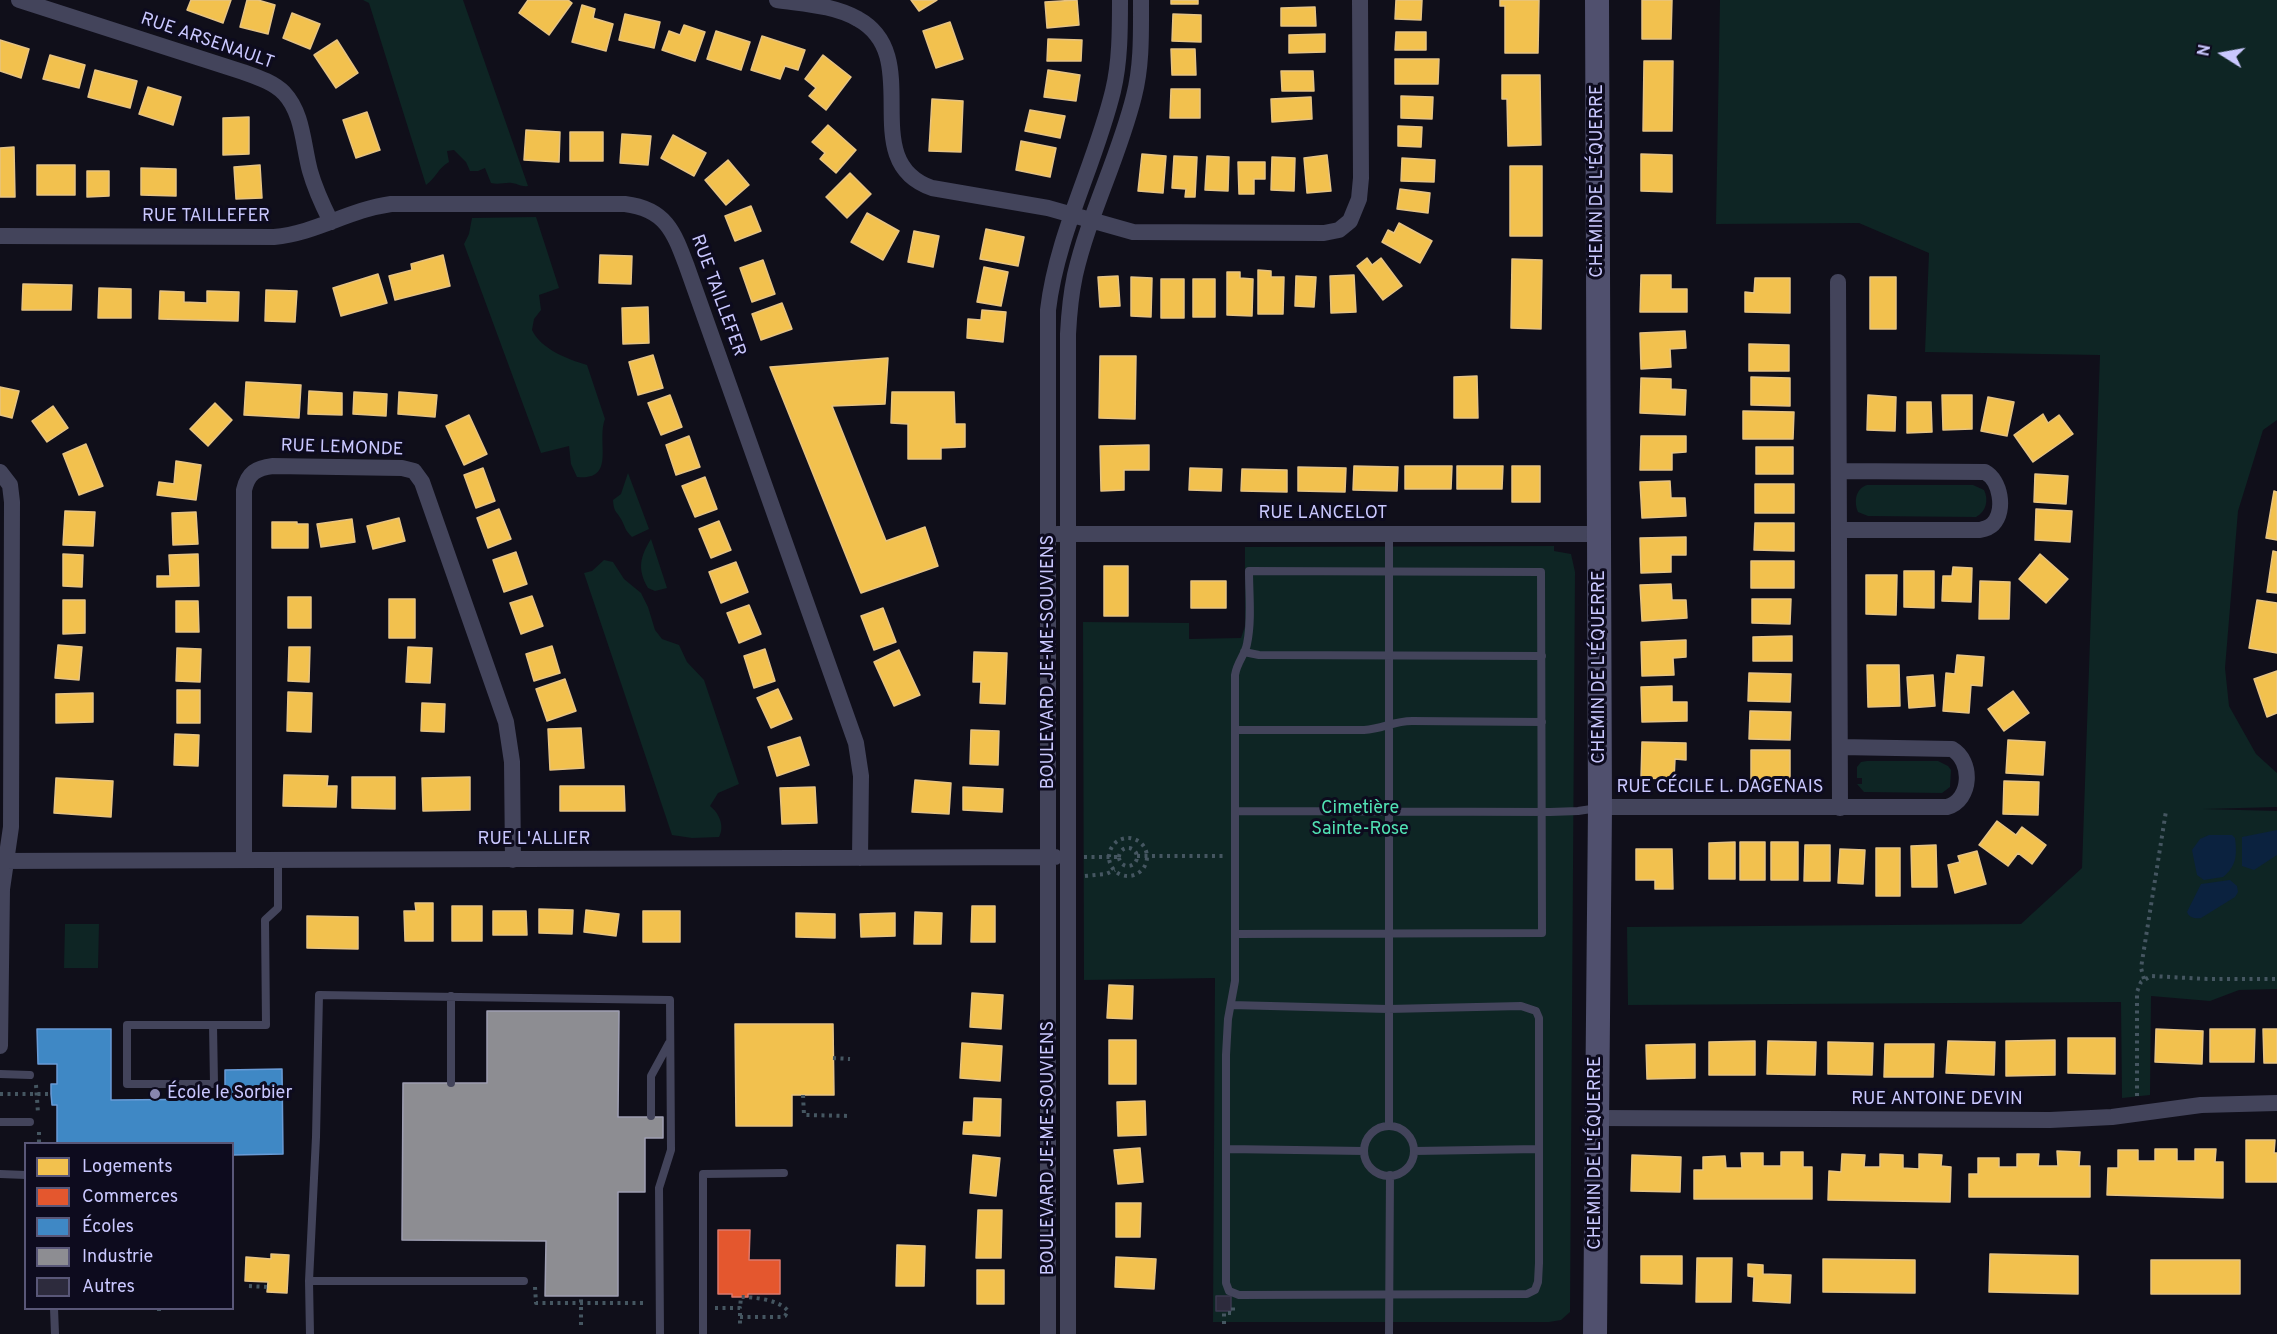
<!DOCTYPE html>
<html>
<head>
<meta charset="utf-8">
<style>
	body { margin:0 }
	#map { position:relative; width:2277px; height:1334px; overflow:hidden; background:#100f1a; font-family:Overpass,sans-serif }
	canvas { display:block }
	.legend { position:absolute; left:24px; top:1142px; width:210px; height:168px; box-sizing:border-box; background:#0d0b1e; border:2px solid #595778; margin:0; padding:8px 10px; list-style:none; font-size:18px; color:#cac8ff }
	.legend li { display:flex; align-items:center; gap:12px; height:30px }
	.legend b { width:30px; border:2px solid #595778 }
	.north { position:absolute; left:2193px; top:24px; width:60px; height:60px; -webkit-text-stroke:4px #0d0b1e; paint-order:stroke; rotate:281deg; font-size:16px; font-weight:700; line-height:24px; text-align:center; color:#cac8ff }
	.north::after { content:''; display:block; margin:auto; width:21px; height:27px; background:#cac8ff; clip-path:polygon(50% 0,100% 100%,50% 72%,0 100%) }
</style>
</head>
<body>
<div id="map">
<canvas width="2277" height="1334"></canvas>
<ul class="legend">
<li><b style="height:16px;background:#f2c14e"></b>Logements</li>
<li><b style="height:16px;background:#e4572e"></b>Commerces</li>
<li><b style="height:16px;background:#3f88c5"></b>Écoles</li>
<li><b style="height:16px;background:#8d8d92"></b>Industrie</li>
<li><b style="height:16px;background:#2d2b3d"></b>Autres</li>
</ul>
<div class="north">N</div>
</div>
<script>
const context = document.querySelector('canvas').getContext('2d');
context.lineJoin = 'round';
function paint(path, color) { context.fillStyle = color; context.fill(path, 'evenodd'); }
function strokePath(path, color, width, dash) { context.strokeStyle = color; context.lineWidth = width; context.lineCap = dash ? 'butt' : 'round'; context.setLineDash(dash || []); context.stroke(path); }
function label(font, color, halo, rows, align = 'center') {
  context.font = font + ' Overpass,sans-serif'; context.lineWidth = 6; context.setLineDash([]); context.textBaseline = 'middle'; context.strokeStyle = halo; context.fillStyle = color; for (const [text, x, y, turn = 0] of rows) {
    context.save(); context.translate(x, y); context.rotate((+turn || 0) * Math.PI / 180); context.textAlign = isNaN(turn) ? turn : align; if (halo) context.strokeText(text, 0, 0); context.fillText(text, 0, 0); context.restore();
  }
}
const green = new Path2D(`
	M363,0h100l65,186c-7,1 -9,-2 -16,-3 -6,-1 -13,2 -21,0l-6,-15 -7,3h-8l-4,-9 -12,-12 -7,1 2,11c-11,6 -13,16 -23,23l-57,-182z
	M1720,0h557v420l-14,10 -25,81 -13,157 4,38 27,48 21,19v34l-74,2 74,2v178l-38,1 -29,11 -59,-5 -1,99 -28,3 -1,-96 -493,3 -1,-78 394,-3 61,-56 18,-513 -175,-3 4,-99 -70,-30 -143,1z
	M536,217l23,71 -20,7 2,15 -7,9 -2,11c9,19 35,29 55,35l18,54c-9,23 12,62 -28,58l-6,-13 -2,-18 -28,7 -77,-209 5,-10 3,-16z
	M628,473l21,56 -17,8c-8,-8 -6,-9 -11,-18 -5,-9 -7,-6 -8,-19l8,-6z
	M1867,485h106l11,5c5,10 2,22 -8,27l-108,-1 -10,-4c-4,-10 -3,-23 9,-27z
	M651,539l16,49 -12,3 -7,-3c-11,-19 -8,-31 3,-49z
	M1554,546v5l17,3 4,18 -5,740 -9,8 -12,2h-336l2,-344 -131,2 -1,-358 106,1v16l52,-1 4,-12v-79z
	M604,560l9,2 11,17 17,14 7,14 7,23 7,9 17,6 8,17 17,18 35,104 -21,9 -8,13c9,7 15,20 9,31l-27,1 -20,-3 -88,-262 8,-2z
	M1867,761h71l10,5 3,4 -1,17 -8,6 -78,-1 -7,-8h5v-6h-5v-11l4,-5z
	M65,924h34l-1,44h-34z`);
const water = new Path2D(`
	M2277,830v25l-23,15 -12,-4v-29z
	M2209,835h23l3,3c2,16 2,28 -12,39l-19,3 -7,-5 -5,-25 8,-11z
	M2230,880l7,6 1,6 -3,5 -34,21c-5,1 -12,0 -14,-6l14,-28z`);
const homes = new Path2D(`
	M191,0h40l-8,23 -36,-13z
	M247,0h11l17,5 -7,29 -28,-7z
	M528,0h40l4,3 -23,32 -30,-22z
	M911,0h26l-18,11z
	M1077,0l2,25 -32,3 -2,-26z
	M1171,0h27v4h-27z
	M1396,0h26l-1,20 -26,-1z
	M1500,0h39l-1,53h-33v-47h-5z
	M1642,0h30l-1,39h-29z
	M582,5l13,4 -2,9 20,6 -7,27 -34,-9z
	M1315,7l1,19h-35v-18z
	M292,13l28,11 -10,25 -27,-11z
	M625,14l35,8 -6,26 -35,-8z
	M1173,14l28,1v27l-29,-1z
	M950,22l13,37 -27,9 -13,-37z
	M684,25l21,7 -10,29 -33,-11 7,-19 11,4z
	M716,31l34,11 -9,28 -34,-11z
	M1396,32h30v18h-31z
	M1325,34v18l-36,1v-18z
	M762,36l43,14 -7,20 -13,-4 -5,13 -29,-9z
	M1048,39l34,1 -1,21h-34z
	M0,40l29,9 -8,29 -21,-7z
	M337,40l21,33 -22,15 -22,-33z
	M1171,49h24l1,26h-24z
	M50,55l35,10 -6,23 -36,-9z
	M823,55l28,22 -25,33 -17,-14 7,-8 -11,-9z
	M1395,59h44l-1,25h-43z
	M1644,61h29l-1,70h-29z
	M95,70l42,11 -7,27 -42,-11z
	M1048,70l32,5 -4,26 -32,-4z
	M1281,71h32l1,20h-32z
	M1502,75h38l1,70 -33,1 -1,-47h-5z
	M148,87l33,10 -8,28 -34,-11z
	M1171,89h29v29h-30z
	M1401,96l32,1 -1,22 -31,-1z
	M1311,97l1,22 -40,3 -1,-23z
	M932,99l31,2 -2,51 -32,-1z
	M1030,110l35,6 -5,22 -35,-7z
	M367,112l13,38 -24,8 -13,-38z
	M249,117v37l-26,1v-37z
	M828,125l28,25 -20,23 -16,-14 5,-6 -13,-11z
	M1398,126l24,1 -1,20 -23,-1z
	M526,130l34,2 -1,30 -35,-2z
	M570,132h33v29h-33z
	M622,134l29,2 -3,29 -28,-2z
	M673,135l33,18 -12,23 -33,-18z
	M1021,141l35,7 -6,29 -34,-7z
	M14,147l1,50h-15v-49z
	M1142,154l24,2 -3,37 -25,-2z
	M1641,154l31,1v37l-31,-1z
	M1327,155l4,36 -24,2 -3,-35z
	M1174,156l23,1 -2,40h-10l1,-8 -14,-1z
	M1207,156l22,1 -1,34 -23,-1z
	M1272,157l23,1 -1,33 -23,-1z
	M1402,158l33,2 -1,22 -33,-1z
	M728,160l21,25 -23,20 -21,-25z
	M1238,162h27v17h-11v15h-15z
	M37,165h38v30h-38z
	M260,165l2,33 -26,1 -2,-32z
	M1510,166h32v70h-32z
	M141,168l35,1v27l-35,-1z
	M87,171h22v25l-22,1z
	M850,173l21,21 -24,24 -21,-21z
	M1400,189l30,4 -2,20 -31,-4z
	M751,206l10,25 -26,10 -10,-25z
	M867,213l32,18 -16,29 -32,-18z
	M1399,223l33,18 -12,22 -38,-21 6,-12 6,3z
	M986,229l38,8 -6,29 -38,-7z
	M914,231l25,5 -6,31 -25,-5z
	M443,255l7,31 -55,14 -6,-24 23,-6 -1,-6z
	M600,255l32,1 -1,28 -32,-1z
	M1367,258l5,7 9,-7 21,28 -19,14 -26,-34z
	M1512,259l30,1 -1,69 -30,-1z
	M763,260l12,34 -23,8 -12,-34z
	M984,267l24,5 -7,34 -24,-4z
	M1258,270l13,1v6h13l-1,37h-25z
	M1227,272h13v6l13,1 -1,37 -25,-1z
	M378,274l9,29 -46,13 -8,-28z
	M1354,275l2,37 -25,1 -1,-37z
	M1641,275h30v14h16v23h-47z
	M1118,276l2,30 -20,1 -2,-30z
	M1296,276l20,1 -2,30 -19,-1z
	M1131,277l21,1 -1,39 -20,-1z
	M1870,277h26v52h-26z
	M1755,278h35v35l-45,-1v-20l9,1z
	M1161,279h23v39h-23z
	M1193,279h22v38h-22z
	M23,284l49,1 -1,25h-49z
	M99,288l32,1v29h-33z
	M266,290l31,1 -2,31 -30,-1z
	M160,291l24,1v10l23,1v-12l32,1 -1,29 -79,-2z
	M782,303l10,26 -31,11 -9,-26z
	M648,307l1,36 -26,1 -1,-36z
	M982,310l24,2 -3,30 -36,-4 1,-19 13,1z
	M1685,331l1,17 -16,1 1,18 -30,2 -1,-36z
	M1749,344l40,1v26h-40z
	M653,355l10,33 -25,7 -9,-33z
	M1100,356h36l-1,63 -36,-1z
	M888,358l-3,46 -53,2 54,135 39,-14 13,39 -77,27 -91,-226z
	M1477,376l1,42h-24v-41z
	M1751,377l39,1v28l-39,-1z
	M1641,378l30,1v10l15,1 -1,25 -45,-2z
	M246,382l55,3 -2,33 -55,-3z
	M0,387l19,4 -7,27 -12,-3z
	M309,391l33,2v22l-34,-1z
	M354,392l33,2 -1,22 -33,-2z
	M399,392l38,3 -2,22 -37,-3z
	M892,392h62l1,32h10v23l-24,1v11h-33v-35l-17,-1z
	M670,395l12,32 -21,8 -13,-32z
	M1868,395l28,2 -1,34 -28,-1z
	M1942,395h30v34l-29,1z
	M1988,397l26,5 -7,34 -26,-5z
	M1907,402h24l1,30 -25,1z
	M215,403l17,17 -24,26 -18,-17z
	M53,406l15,22 -21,14 -15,-21z
	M1743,411l51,1 -1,27h-50z
	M2043,414l5,9 11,-8 14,19 -40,28 -19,-27z
	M469,415l18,39 -23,11 -18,-39z
	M689,436l11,31 -24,8 -10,-30z
	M1641,436h45v16l-14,1v17h-32z
	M86,444l17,42 -24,9 -16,-41z
	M1149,445v25h-25v20l-23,1 -1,-45z
	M1756,447h37v27h-37z
	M176,461l25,4 -5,35 -39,-5 2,-13 15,2z
	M1354,466l44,1 -1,24 -44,-1z
	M1405,466h47l-1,23h-46z
	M1457,466h46l-1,23h-45z
	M1512,466h28v36h-28z
	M1298,467l48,1 -1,24 -47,-1z
	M483,468l12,33 -19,7 -12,-33z
	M1190,468l32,1 -1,22 -32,-1z
	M1242,469l45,1v22l-46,-1z
	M2035,474l33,2 -2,28 -32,-2z
	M705,477l12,32 -22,8 -13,-31z
	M1670,481l1,17h14l1,18 -44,2 -2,-36z
	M1755,484h39v29h-39z
	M2274,491l3,1v48l-11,-2z
	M499,509l12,30 -23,9 -11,-30z
	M2036,509l36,2 -2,31 -35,-2z
	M65,511l30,1 -2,34 -30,-1z
	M196,512l2,32 -25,1 -1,-32z
	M399,518l6,23 -32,8 -6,-23z
	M352,519l3,23 -34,5 -4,-23z
	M719,521l12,29 -20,8 -12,-29z
	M272,522h25v2h11v24h-36z
	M1755,523h39v28l-40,-1z
	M1686,537v18h-15v17l-30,1 -1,-35z
	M2273,551l4,1v41l-10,-1z
	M516,552l11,32 -23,8 -11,-32z
	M63,554l20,1 -1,32 -19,-1z
	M198,554l1,32 -42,1v-11h13l-1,-21z
	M2040,554l28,25 -22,24 -27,-24z
	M1751,561h43v27h-43z
	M736,562l12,30 -27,11 -12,-31z
	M1104,566h24v50h-24z
	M1953,567l19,1 -1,34 -29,-1 1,-25h9z
	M1904,571h30v37l-30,-1z
	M1866,575h31l-1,40 -30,-1z
	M1191,581h35v27h-35z
	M1980,581l30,1 -1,37h-30z
	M1671,584l1,16h14l1,18 -45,3 -2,-36z
	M532,596l11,30 -22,8 -11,-31z
	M288,597h23v31h-23z
	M389,599h26v39h-26z
	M1752,599h39l-1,25 -38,-1z
	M63,600h22v33l-22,1z
	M2257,600l20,3v50l-28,-5z
	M176,601h22l1,31h-23z
	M749,605l12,29 -22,9 -12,-30z
	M883,608l13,34 -22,8 -13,-34z
	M1792,636v25h-39v-24z
	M1686,640v17l-13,1 1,17 -32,1 -1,-34z
	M58,645l24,2 -3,33 -24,-2z
	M552,646l8,27 -26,8 -8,-27z
	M289,647h21l-1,35 -21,-1z
	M408,647l24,1 -2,35 -24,-1z
	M177,648l24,1 -1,33 -24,-1z
	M765,649l10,32 -21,7 -10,-32z
	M899,650l21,45 -26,11 -20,-44z
	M974,652l33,1 -2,51 -25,-1 1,-21h-8z
	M1957,655l27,2 -2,29 -11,-1 -2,28 -26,-2 3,-38 9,1z
	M1867,665h32l1,41 -32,1z
	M2277,671v42l-10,4 -13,-38z
	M1749,673l42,1 -1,28 -42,-1z
	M1933,675l2,31 -26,2 -2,-31z
	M565,679l11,32 -29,10 -11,-32z
	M1672,686v16h15v19l-45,1 -1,-35z
	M778,689l14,30 -21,9 -14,-30z
	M177,690h23v33h-23z
	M2013,691l16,22 -25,18 -16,-22z
	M288,692l24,1 -1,39 -24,-1z
	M93,693v29l-37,1v-29z
	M422,703l23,1 -1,28 -23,-1z
	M1750,711l41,1 -1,28 -41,-1z
	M581,728l3,40 -34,2 -2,-41z
	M971,730l28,1 -1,34 -28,-1z
	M175,734l24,1 -1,31 -24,-1z
	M800,737l9,28 -32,11 -9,-29z
	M2008,740l37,2 -2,33 -37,-2z
	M1642,742l44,1v17l-11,-1 -1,20 -33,-1z
	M1751,750h39v29h-39z
	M284,775l44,1 -1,10h10l-1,21 -53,-1z
	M352,777h43v32l-43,-1z
	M470,777v33l-47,1 -1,-33z
	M56,778l57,3 -2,36 -57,-4z
	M915,780l36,3 -2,31 -37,-2z
	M2004,781l35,1 -1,33 -35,-1z
	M560,786h64l1,25h-65z
	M815,787l2,36 -35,1 -2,-36z
	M963,787l40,2 -1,23 -39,-2z
	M1997,821l19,14 6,-8 24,18 -14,19 -14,-11 -10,13 -29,-21z
	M1735,842v37h-26v-36z
	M1740,842h25v38h-25z
	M1771,842h27v38h-27z
	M1805,845h25v36h-26z
	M1936,845l1,42h-25l-1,-41z
	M1876,848h24v48h-24z
	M1636,849h36l1,40h-18v-9h-19z
	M1840,849l25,1 -2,34 -25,-1z
	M1977,851l9,33 -31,9 -7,-28 12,-3 -2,-6z
	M415,903h18v38h-28l-1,-30h12z
	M452,906h30v35h-30z
	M972,906h23v36h-24z
	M539,909l34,1 -1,24 -33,-1z
	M586,910l33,4 -3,22 -32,-4z
	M493,911h33l1,24h-34z
	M643,911h37v31h-37z
	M915,912l27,1 -1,31h-27z
	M796,913l39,1v24l-39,-1z
	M895,913v23l-34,1 -1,-23z
	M307,916l51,1v32l-51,-1z
	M1109,985l24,1 -1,33 -25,-1z
	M972,993l31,2 -2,34 -31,-2z
	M735,1024h98l1,71h-42v31h-56z
	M2156,1029l47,2 -1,33 -47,-2z
	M2210,1029h45l-1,33h-44z
	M2263,1029h14v34h-13z
	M2068,1038h47v36l-47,-1z
	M1109,1040h27v44h-27z
	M2055,1040v35l-49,1v-35z
	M1755,1041v34h-46v-33z
	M1768,1041l48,1 -1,33 -48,-1z
	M1948,1041l47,1 -1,33 -48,-2z
	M1828,1042l45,1 -1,32 -44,-1z
	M962,1043l40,3 -2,35 -40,-3z
	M1695,1044v34l-48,1 -1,-34z
	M1885,1044h49l-1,33h-49z
	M974,1098l27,1 -1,37 -37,-2 1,-12h9z
	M1145,1101l1,34 -28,1 -1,-34z
	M2246,1140h29l-1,13h3v29h-31z
	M1140,1148l3,34 -25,2 -4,-34z
	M2155,1149h22v12h18v-12h21l-1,13h8v36l-116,-3 1,-27h10v-18h20v11h17z
	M2057,1151l23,1 -1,14h11v31h-121v-23h9v-16h21v9h18v-13h22l-1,12h20z
	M1781,1152h22v15h9v32h-118v-29h9v-13l22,-1 1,12h16l-1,-15h22v13h18z
	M1842,1154l23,1 -1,12h16v-13l23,1v13l16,1v-15l23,1 -1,11 10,1 -1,35 -122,-2 1,-29 12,1z
	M973,1155l27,3 -4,38 -26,-3z
	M1632,1155l49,2 -1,35 -49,-1z
	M1116,1203h25l-1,34h-24z
	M978,1210h24l-1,48h-25z
	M897,1245l28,1 -1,40h-28z
	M271,1254l18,1 -2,38 -20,-1 1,-10 -23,-1 1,-24 25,2z
	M1990,1254l88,2v38l-89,-2z
	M1641,1256h41v28l-41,-1z
	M1116,1257l40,2 -2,30 -39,-2z
	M1697,1258h35l-1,44h-35z
	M1823,1259l92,1v33l-92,-1z
	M2151,1260h89v34h-89z
	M1748,1264l15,1v9l28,1 -1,28 -37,-2 1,-24 -6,-1z
	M977,1270h27v34h-27z`);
const shops = new Path2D(`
	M718,1230h32l-1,30h31v34h-32v3h-16v-3h-14z`);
const schools = new Path2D(`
	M37,1029h74v71l114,-1v-29l57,-1 1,85 -51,1v-11h-175v-39h-5l-1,-11v-10h6v-20h-19z`);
const industry = new Path2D(`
	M487,1011h132l-1,106h45v21h-18v54h-27v104h-73l1,-55 -144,-1 1,-157h84z`);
const building = new Path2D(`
	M1216,1296h15v15h-15z`);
const path = new Path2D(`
	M1109 857a19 19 0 1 1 38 0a19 19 0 1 1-38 0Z
	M1119 857a9 9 0 1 1 18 0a9 9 0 1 1-18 0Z
	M1137,856h86
	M1084,857h35
	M1085,876l21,-2 9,-4
	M2144,979l-3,-11 25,-157
	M833,1058l17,1
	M36,1085l2,28
	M0,1094h51
	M803,1095l1,20 47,1
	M2137,1096v-104l4,-10 10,-6 56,3h70
	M39,1132v12
	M249,1286l18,1
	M535,1287l1,16h111
	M715,1308h25v17
	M159,1311v-3
	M740,1317h42l3,-1 3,-5c-8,-11 -34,-14 -47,-14l-1,11
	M1224,1324v-11h9v-6
	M581,1325v-29`);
const lane = new Path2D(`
	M1244,652l15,3 283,1
	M1235,730h129c19,-1 29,-9 48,-9l130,1
	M1235,811l315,1 28,-1 20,-3
	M1231,1005l157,4 133,-3 15,5 3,7v245l-1,19 -3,8 -8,4 -288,1 -10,-4 -3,-8v-228l2,-36 7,-38v-306c2,-13 10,-20 12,-31 5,-23 2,-50 2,-73l292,1 1,361 -306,1
	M213,1025l1,59h-87v-59h139l-1,-105 13,-12v-49
	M0,1074l30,1
	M451,1083v-87
	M651,1116v-40l18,-33
	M0,1122h30
	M1389,1126v-592
	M1364 1151a25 25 0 1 1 50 0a25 25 0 1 1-50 0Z
	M1227,1149l137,2
	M1414,1151l125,-2
	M0,1174l26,1
	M309,1281l7,-144 3,-142 351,5 1,150 -12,38 1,146
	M54,1308l1,26
	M310,1334l-1,-53h215
	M703,1334v-160l81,-1
	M1389,1334l1,-159`);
const street = new Path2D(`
	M19,0l224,72c14,5 30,10 41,21 19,20 19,52 26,78 5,18 13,35 21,51
	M777,0c26,4 57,5 81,19 69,38 -4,142 74,169l116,20 85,24 191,1 15,-3 11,-9 9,-22 2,-21 -1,-178
	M0,236l274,1c43,-4 74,-27 117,-33h234c41,5 49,28 62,63l169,476 5,33 -1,82
	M1838,282l2,526
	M1839,471l146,1c15,8 21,38 8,52 -3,3 -8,5 -13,6h-141
	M0,472l10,13 2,17 -1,325 -9,62 -2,157
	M1057,534h542
	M1600,807h347c25,-7 26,-46 5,-58l-112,-2
	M244,859v-369c4,-17 12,-22 29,-24l129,2 12,3 8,11 84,240 6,40 1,98
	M0,861l1055,-4
	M1596,1118l454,2 62,-3 89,-12 76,-2
	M1048,1334v-1024c9,-76 47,-145 65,-219 7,-29 7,-61 7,-91
	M1068,1334v-1000c1,-20 3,-40 7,-59 14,-61 44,-118 59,-179 8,-31 7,-64 7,-96`);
const secondary = new Path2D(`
	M1595,1334l5,-527 -3,-807`);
const markers = [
	[155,1094,6,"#8987af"]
];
const streetNames = [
	["RUE ARSENAULT",207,42,19],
	["CHEMIN DE L'ÉQUERRE",1598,181,-90],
	["RUE TAILLEFER",206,217],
	["RUE TAILLEFER",717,296,70],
	["RUE LEMONDE",342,449,2],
	["RUE LANCELOT",1323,514],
	["BOULEVARD JE-ME-SOUVIENS",1049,662,-90],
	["CHEMIN DE L'ÉQUERRE",1600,667,-90],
	["RUE CÉCILE L. DAGENAIS",1720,788],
	["RUE L'ALLIER",534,840],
	["RUE ANTOINE DEVIN",1937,1100],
	["BOULEVARD JE-ME-SOUVIENS",1049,1148,-90],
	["CHEMIN DE L'ÉQUERRE",1596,1153,-90]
];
const parkNames = [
	["Cimetière",1360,809],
	["Sainte-Rose",1360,830]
];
const poiNames = [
	["École le Sorbier",167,1094]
];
paint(green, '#0e2524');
paint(water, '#0b223f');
paint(homes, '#f2c14e');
strokePath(homes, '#e6c383', 1.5);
paint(shops, '#e4572e');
strokePath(shops, '#dc796d', 1.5);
paint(schools, '#3f88c5');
strokePath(schools, '#699bd6', 1.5);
paint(industry, '#8d8d92');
strokePath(industry, '#9f9fb3', 1.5);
paint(building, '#2d2b3d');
strokePath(building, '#3b394f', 1.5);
strokePath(path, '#455661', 4, [3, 4.5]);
strokePath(lane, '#43445b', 8);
strokePath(street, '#43445b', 16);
strokePath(secondary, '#50506e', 24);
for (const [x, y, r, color] of markers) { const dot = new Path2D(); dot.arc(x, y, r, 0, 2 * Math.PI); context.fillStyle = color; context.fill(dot); strokePath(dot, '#0d0b1e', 2); }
label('18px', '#cac8ff', '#0d0b1e', streetNames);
label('18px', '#51e2b3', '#0d0b1e', parkNames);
label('18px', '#cac8ff', '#0d0b1e', poiNames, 'left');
</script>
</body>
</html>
